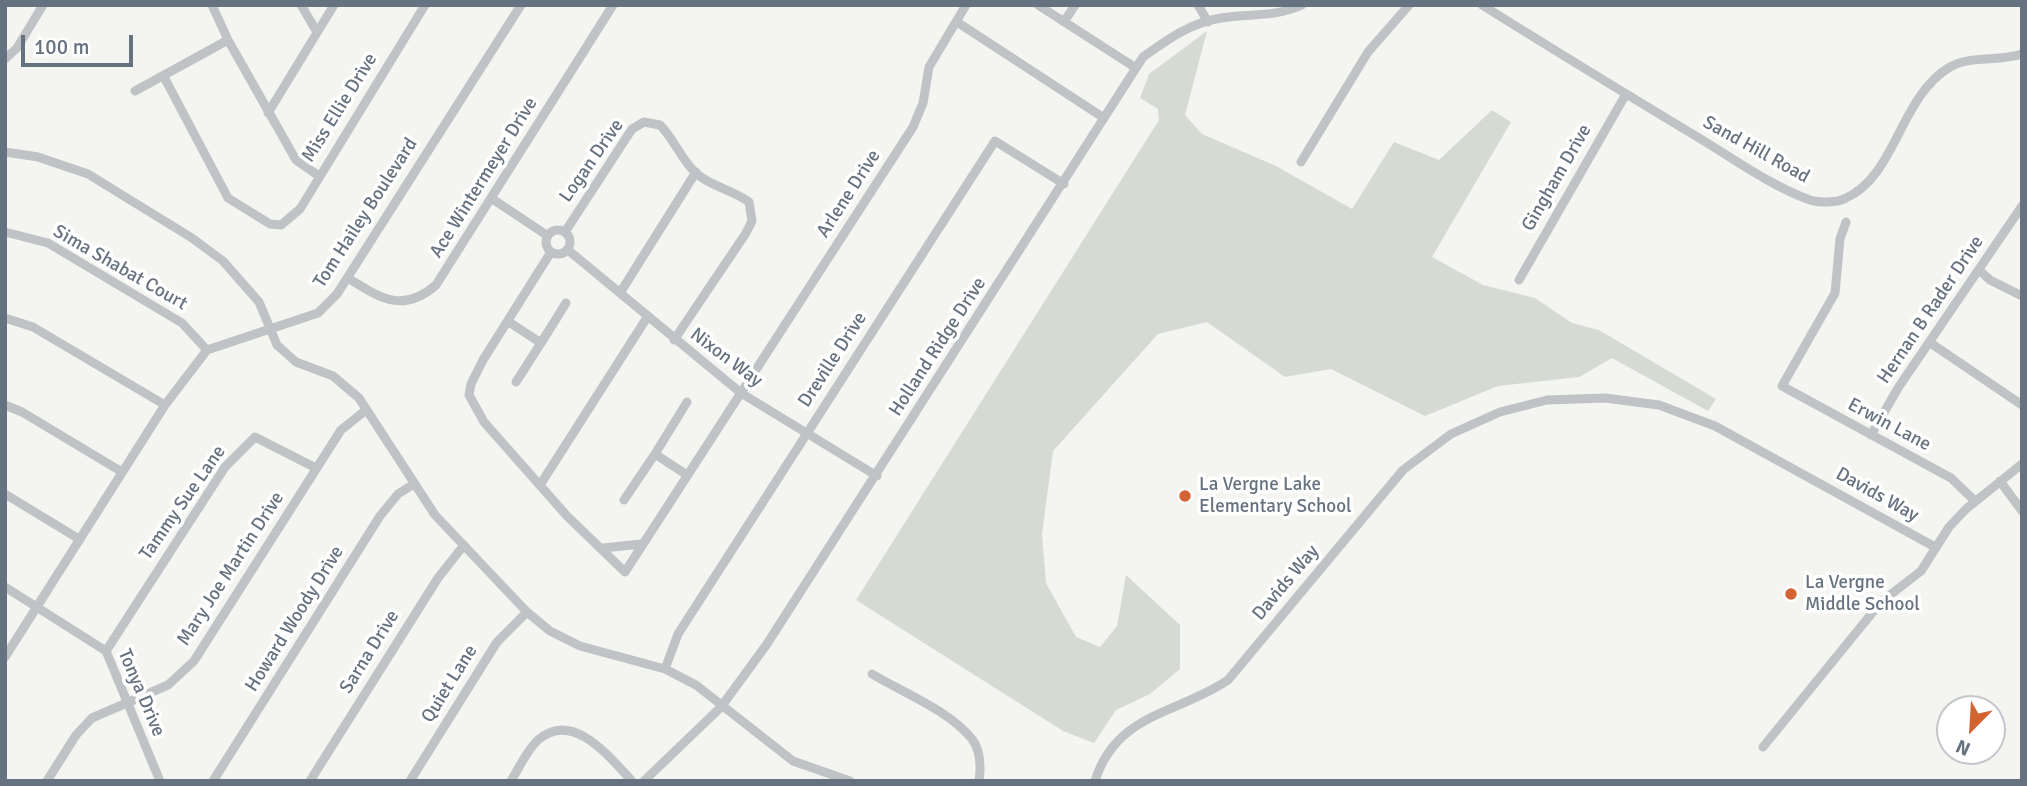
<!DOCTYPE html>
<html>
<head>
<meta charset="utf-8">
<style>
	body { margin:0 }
	#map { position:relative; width:2027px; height:786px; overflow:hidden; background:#f4f4f1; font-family:Signika,sans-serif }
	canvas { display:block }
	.frame { position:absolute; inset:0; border:7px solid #66727f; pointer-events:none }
	.north { position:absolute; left:1936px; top:695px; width:70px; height:70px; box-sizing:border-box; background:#fff; border:2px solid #c2c7cc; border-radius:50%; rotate:204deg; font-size:19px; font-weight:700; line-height:28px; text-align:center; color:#66727f }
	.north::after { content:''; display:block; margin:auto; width:24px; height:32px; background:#d46332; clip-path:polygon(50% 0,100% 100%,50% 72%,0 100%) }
	.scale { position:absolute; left:21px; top:35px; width:112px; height:32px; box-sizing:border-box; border:4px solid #66727f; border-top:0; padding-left:9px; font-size:21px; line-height:24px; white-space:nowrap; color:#66727f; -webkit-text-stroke:5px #fff; paint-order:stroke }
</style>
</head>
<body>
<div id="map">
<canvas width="2027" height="786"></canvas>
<div class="frame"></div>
<div class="north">N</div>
<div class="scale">100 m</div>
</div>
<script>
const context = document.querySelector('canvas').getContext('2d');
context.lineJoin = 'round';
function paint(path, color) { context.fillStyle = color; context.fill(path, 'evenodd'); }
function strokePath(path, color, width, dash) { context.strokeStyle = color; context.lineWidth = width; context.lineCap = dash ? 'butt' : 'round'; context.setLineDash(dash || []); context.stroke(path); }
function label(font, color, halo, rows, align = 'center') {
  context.font = font + ' Signika,sans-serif'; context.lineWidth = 7; context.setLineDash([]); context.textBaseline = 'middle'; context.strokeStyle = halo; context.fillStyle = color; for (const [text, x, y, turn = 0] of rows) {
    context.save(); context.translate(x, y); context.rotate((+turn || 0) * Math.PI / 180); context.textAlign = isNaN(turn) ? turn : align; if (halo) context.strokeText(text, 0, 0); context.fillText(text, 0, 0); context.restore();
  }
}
const green = new Path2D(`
	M1207,31l-22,84 17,19 74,32 76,43 42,-67 45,18 53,-50 19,12 -79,135 51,28 52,13 37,25 27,7 117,69 -8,12 -96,-53 -33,19 -81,9 -73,30 -94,-47 -46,8 -78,-55 -49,12 -105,117 -11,83 4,49 30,54 24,10 17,-21 9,-51 54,50v44l-30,25 -34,16 -22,33 -31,-12 -207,-131 303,-480 -1,-11 -18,-11 9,-24z`);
const street = new Path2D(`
	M212,5l16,35 68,120 23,16
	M301,5l16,27
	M1038,5l98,63
	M1198,5l10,17
	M1482,5c72,45 144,89 217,133 35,21 72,48 111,62 9,3 27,3 36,-2 50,-22 54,-102 104,-131 21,-12 48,-5 72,-13
	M957,22l147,96
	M1064,22l11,-17
	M5,59l12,-11 26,-43
	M164,77l64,121 42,26 11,1 19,-16 125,-204
	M135,91l93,-51
	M268,113l66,-108
	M5,152l33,5 50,17 104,64 31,23 36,41 18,43 19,17 37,14 26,22 76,117 92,97 23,19 30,15 85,23 31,16 97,76 57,20
	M1301,162l67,-110 41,-47
	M491,198l57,38
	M1846,222l-6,17 -5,54 -53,93 169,92 24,23
	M546 242a12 12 0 1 1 24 0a12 12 0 1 1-24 0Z
	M5,232l43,11 134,80 25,27
	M565,232l67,-103 12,-7 16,3c13,13 20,31 32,44 15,17 40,20 57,33l3,19 -6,12 -72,107
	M568,250l173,143 136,83
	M551,252l-68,108 -12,24 -2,11 15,27 83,94 58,56 288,-445 10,-24 6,-36 37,-62
	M1979,270l11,10 32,16
	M348,278c32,20 55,36 88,7l177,-280
	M1519,280l107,-186
	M620,293l76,-121
	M5,318l28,9 132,78
	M509,322l32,21 25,-40
	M1929,342l93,63
	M516,382l25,-39
	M5,405l17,7 100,60
	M1871,435l27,-47 124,-182
	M655,454l32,-52
	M2000,481l22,30
	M540,485l108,-169
	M5,494l74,45
	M624,500l31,-46 32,21
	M603,548l38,-4
	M5,587l101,64 54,130
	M106,651l119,-184 30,-30 61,31
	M5,657l160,-252 42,-55 111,-37 19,-19 184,-289
	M665,669l13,-35 317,-493 69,43
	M872,674c32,19 76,36 100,65 9,12 9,28 7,42
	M1763,747l118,-145 40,-31 28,-44 17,-18 56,-45
	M47,781l29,-46 16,-17 76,-33 26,-24 147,-231 25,-20
	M213,781l167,-265 18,-22 16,-10
	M310,781l128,-203 26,-33
	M410,781l87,-139 30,-30
	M511,781c8,-13 16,-31 27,-41 35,-31 72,18 94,41
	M644,781l77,-74 46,-63 376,-587c25,-18 47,-34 78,-39 30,-5 52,0 81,-13
	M1095,781c21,-68 83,-67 133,-101l175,-210 48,-36 49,-22 47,-12 58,-2 54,7 56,21 220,121`);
const markers = [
	[1185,496,7,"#d46332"],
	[1791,594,7,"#d46332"]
];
const streetNames = [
	["Miss Ellie Drive",340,108,-58],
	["Sand Hill Road",1756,150,29],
	["Logan Drive",592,161,-55],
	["Ace Wintermeyer Drive",484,178,-58],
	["Gingham Drive",1557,178,-60],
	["Arlene Drive",849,194,-57],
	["Tom Hailey Boulevard",366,213,-57],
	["Sima Shabat Court",120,268,30],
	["Hernan B Rader Drive",1931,310,-56],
	["Holland Ridge Drive",938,347,-57],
	["Nixon Way",726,358,37],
	["Dreville Drive",833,360,-57],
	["Erwin Lane",1889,425,28],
	["Davids Way",1877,495,29],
	["Tammy Sue Lane",183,503,-55],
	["Mary Joe Martin Drive",231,569,-57],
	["Davids Way",1286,583,-50],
	["Howard Woody Drive",295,619,-58],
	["Sarna Drive",370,652,-58],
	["Quiet Lane",450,684,-58],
	["Tonya Drive",141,693,67]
];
const poiNames = [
	["La Vergne Lake",1199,485],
	["Elementary School",1199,507],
	["La Vergne",1805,583],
	["Middle School",1805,605]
];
paint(green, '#d5dbd2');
strokePath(street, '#c0c3c6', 9);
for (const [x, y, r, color] of markers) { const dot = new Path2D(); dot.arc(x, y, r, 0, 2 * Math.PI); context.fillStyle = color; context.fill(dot); strokePath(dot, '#fff', 2.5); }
label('19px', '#66727f', '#fff', streetNames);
label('19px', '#66727f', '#fff', poiNames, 'left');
</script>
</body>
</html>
